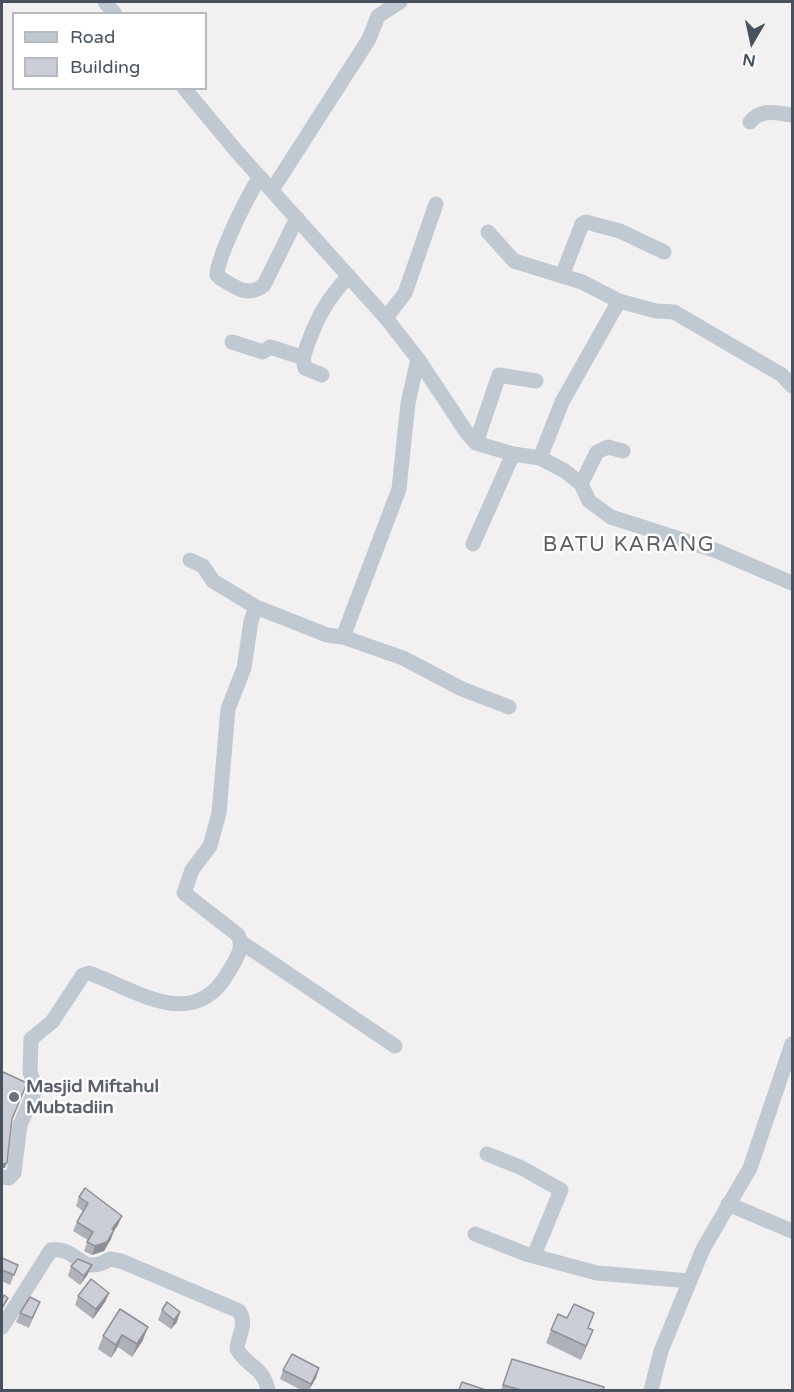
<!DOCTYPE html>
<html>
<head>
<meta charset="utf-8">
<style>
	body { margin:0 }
	#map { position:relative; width:794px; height:1392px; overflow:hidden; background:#f2f0f0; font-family:"Varela Round",sans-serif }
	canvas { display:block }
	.frame { position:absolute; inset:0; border:3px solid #47525e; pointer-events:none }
	.legend { position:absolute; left:12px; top:12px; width:195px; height:78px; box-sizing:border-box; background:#fff; border:2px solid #b5babf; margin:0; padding:8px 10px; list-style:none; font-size:18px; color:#47525e }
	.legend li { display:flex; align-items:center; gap:12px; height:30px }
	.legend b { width:30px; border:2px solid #b5babf }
	.north { position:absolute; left:722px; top:12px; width:60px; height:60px; -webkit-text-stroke:4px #fff; paint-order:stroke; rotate:189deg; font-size:16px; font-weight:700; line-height:24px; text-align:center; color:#47525e }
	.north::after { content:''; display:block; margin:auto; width:21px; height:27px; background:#47525e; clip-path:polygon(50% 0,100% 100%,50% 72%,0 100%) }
</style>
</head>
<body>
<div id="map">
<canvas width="794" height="1392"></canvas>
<div class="frame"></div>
<ul class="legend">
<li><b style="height:8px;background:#c0c9d2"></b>Road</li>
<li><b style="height:16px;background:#cbced6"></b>Building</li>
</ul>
<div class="north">N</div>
</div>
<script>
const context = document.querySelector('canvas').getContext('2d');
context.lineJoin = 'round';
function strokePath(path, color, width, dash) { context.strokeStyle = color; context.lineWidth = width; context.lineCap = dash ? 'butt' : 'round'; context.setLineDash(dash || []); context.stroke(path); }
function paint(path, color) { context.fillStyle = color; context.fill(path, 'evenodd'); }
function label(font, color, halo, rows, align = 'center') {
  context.font = font + ' "Varela Round",sans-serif'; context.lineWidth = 5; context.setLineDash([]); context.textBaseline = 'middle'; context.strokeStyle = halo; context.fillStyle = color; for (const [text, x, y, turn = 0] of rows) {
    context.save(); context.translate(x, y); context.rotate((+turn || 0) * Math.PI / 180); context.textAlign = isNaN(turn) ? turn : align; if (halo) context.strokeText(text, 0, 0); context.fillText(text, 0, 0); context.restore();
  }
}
const minor = new Path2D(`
	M105,2l10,12
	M184,88l54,65 148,165 32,41 49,74 9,10 37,11 27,4 25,13 16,13 8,17 22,16 106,34 75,32
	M750,122c12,-14 25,-9 42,-7
	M260,177c-12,18 -42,78 -43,98l3,3c15,9 28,20 44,7l33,-67
	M272,190l97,-151 9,-23 22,-14
	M488,232l26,29 68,21 37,19
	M562,276l20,-52 4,-2 34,9 44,21
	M386,318l19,-25 31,-89
	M232,342l31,10 7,-5 28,9 5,2 2,10 17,7
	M303,358c10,-32 22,-58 46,-82
	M476,443l23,-68 37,6
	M540,458l22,-56 57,-101 37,10 18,1 108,63 10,11
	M581,484l16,-32 11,-5 15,4
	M473,544l40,-90
	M190,560l13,6 10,15 43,26
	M343,637l60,21 59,31 47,18
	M241,942l154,104
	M487,1154l33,13 41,23 -24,58v9
	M2,1177l7,1 5,-5 6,-48 16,-37 -6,-16 1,-33 21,-17 31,-47 6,-2c48,17 104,60 139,0 7,-13 17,-24 10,-38l-54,-42 8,-23 18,-24 9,-33 9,-104 16,-41 7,-47 5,-14 71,28 16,2 56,-148 9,-86 10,-44
	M728,1204l64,27
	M475,1234l51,20 71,19 93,8
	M2,1327l49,-77c28,-4 28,28 59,9l11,2 118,50c9,14 -1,23 -2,38 11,19 26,17 31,41
	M651,1390l10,-39 42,-102 47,-81 42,-124`);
const wall = new Path2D(`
	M85,1188l33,37 -4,5 -3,9 -7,12 -12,4 -8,-4 4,-11 -15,-9 4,-9 6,-11 -7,-5 3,-9z
	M2,1258l16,7 -8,20 -8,-4z
	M71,1266l17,8 -8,11 -12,-9z
	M109,1293l-4,9 -12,17 -18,-14 3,-9z
	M40,1302l-11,26 -13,-6 4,-9z
	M120,1309l23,31 -11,17 -14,-10 -7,11 -13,-9 5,-13z
	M162,1310l15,12 -6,7 -13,-9z
	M589,1328l-1,15 -7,17 -35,-17 5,-13z
	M512,1359l91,31h-102z
	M319,1368l-3,10 -7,12h-8l-21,-11 3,-9z`);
const shadedWall = new Path2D(`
	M7,1163l-2,5h-3v-4z
	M122,1216l-4,9 -9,13 3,-9z
	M114,1230l-3,9 -7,12 -12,4 3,-9z
	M92,1265l-4,9 -8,11 4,-9z
	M109,1293l-4,9 -12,17 3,-10z
	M180,1312l-3,10 -6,7 3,-9z
	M148,1327l-5,13 -11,17 5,-13z
	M593,1330l-5,13 -7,17 5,-14z
	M122,1335l-4,12 -7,11 5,-13z
	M319,1368l-3,10 -7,12 2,-6z`);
const building = new Path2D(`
	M3,1072l24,11 -15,36 -5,44 -5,1v-88z
	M85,1188l37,28 -10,13 2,1 -7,12 -12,4 -8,-4 6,-10 -16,-10 11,-19 -9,-6z
	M2,1258l16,7 -4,10 -12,-5z
	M78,1259l14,6 -8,11 -13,-10z
	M91,1279l18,14 -13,16 -18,-13z
	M4,1295l4,3 -6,10v-9z
	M30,1297l10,5 -8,16 -12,-5z
	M167,1302l13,10 -6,8 -12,-10z
	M574,1304l20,9 -6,15 5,2 -7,16 -35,-16 7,-16 9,4z
	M120,1309l28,18 -11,17 -15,-9 -6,10 -13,-9z
	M292,1354l27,14 -8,16 -28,-14z
	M512,1359l92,28 -1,3h-82l-18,-5z
	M462,1382l24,8h-27z`);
const markers = [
	[14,1097,6,"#6b7280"]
];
const worshipNames = [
	["Masjid Miftahul",26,1087],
	["Mubtadiin",26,1108]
];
const quarterNames = [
	["BATU KARANG",629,545]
];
strokePath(minor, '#c0c9d2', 15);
paint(wall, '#afb1b8');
paint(shadedWall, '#8e9096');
paint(building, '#cbced6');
strokePath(building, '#8e9096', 1.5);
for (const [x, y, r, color] of markers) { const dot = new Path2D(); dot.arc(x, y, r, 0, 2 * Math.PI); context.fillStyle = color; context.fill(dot); strokePath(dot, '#fff', 2); }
label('bold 18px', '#5b616d', '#fff', worshipNames, 'left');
context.letterSpacing = '1.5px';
label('21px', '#5c6065', '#fff', quarterNames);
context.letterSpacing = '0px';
</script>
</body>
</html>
